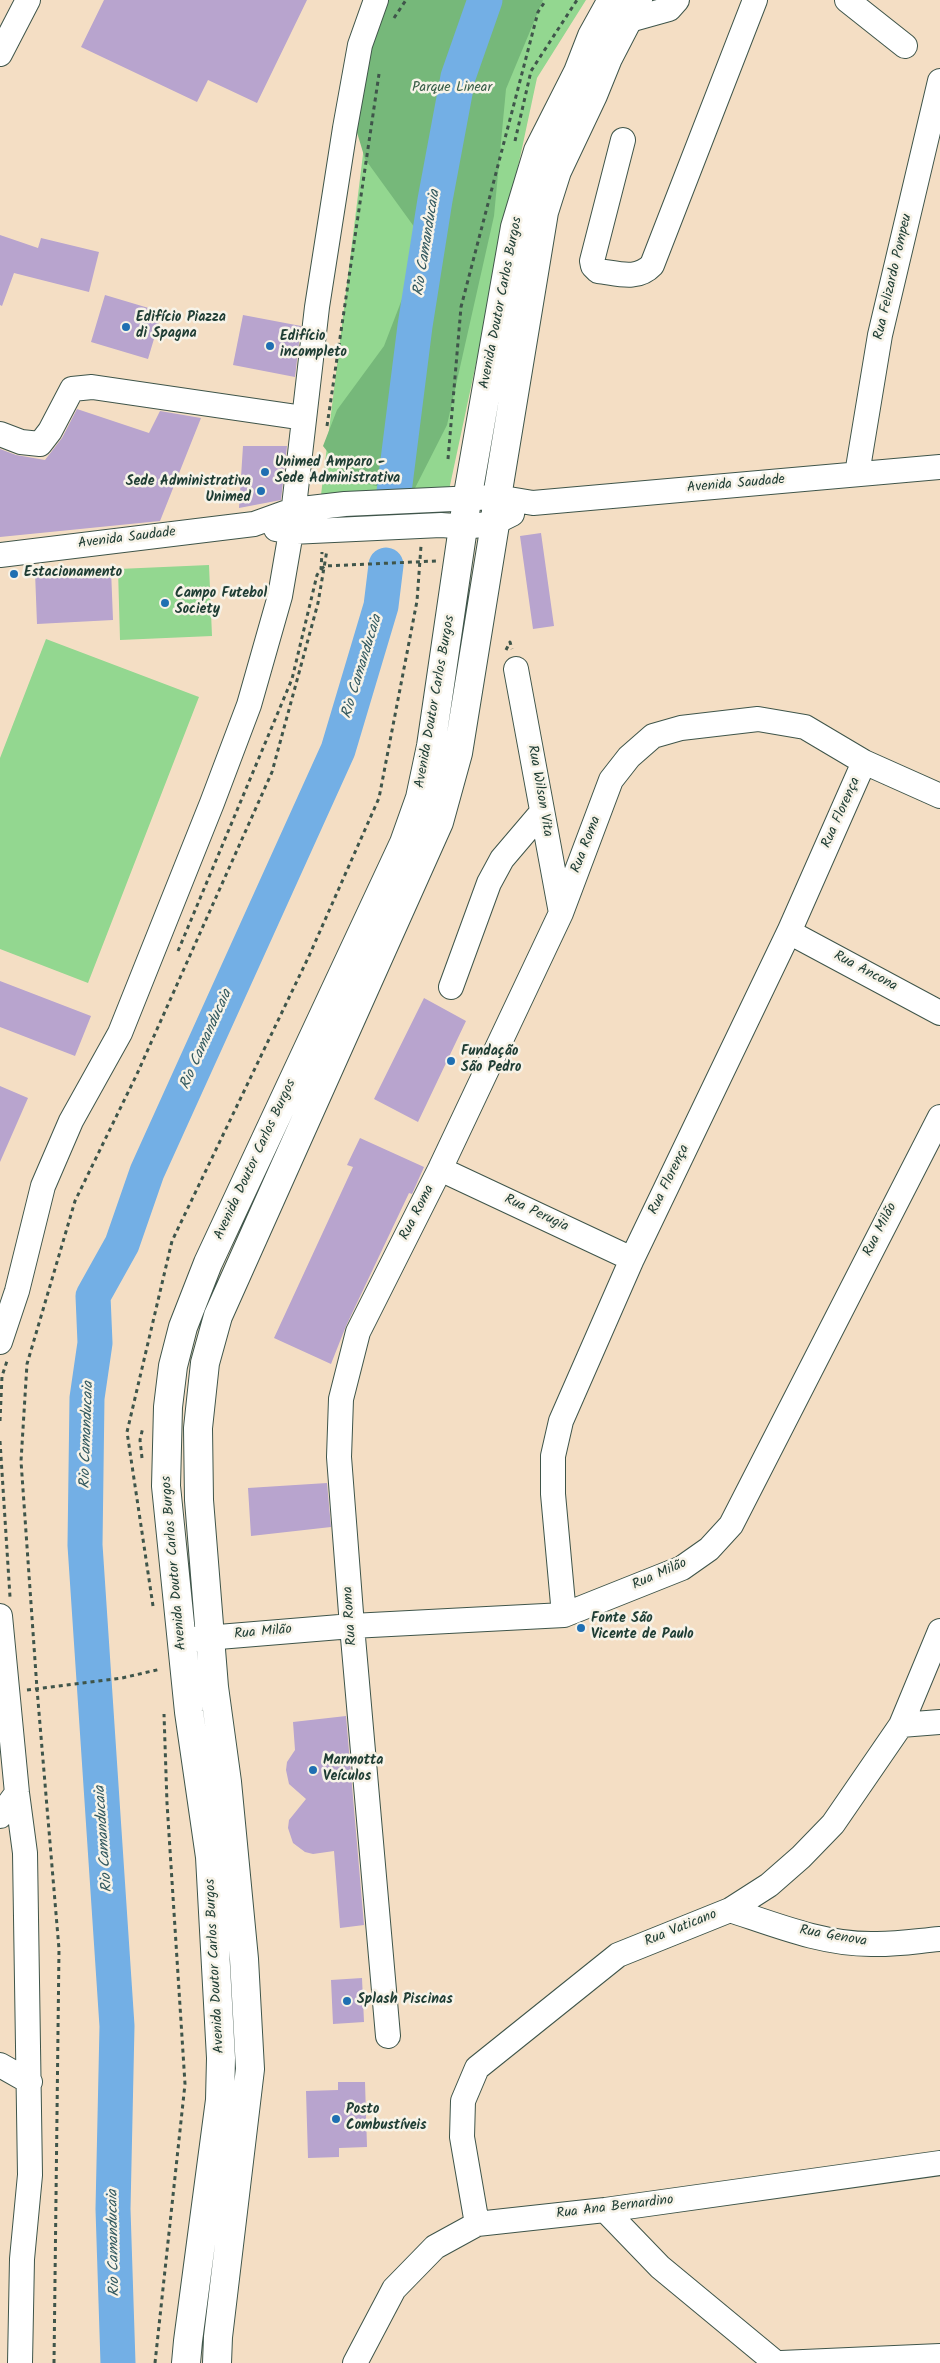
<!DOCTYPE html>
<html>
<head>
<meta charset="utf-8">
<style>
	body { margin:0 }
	canvas { display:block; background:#f4dec4 }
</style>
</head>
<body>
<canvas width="940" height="2363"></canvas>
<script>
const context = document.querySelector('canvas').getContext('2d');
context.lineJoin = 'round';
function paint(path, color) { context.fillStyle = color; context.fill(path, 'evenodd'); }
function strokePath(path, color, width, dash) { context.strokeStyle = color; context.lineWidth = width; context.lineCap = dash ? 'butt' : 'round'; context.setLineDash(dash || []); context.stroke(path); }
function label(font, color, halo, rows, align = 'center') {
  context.font = font + ' Kalam,sans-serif'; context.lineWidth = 5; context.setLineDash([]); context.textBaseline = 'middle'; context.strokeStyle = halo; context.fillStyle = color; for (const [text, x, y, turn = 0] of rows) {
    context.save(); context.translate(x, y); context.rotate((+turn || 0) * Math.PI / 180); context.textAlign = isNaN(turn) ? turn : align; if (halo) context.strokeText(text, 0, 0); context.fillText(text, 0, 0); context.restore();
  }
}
const green = new Path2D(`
	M394,0h192l-49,78 -88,412 -129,13 53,-430z
	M209,565l3,71 -92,4 -2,-71z
	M46,639l153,58 -111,286 -88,-34v-191z`);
const forest = new Path2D(`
	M375,0h168l-37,89 -12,127 -47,209 -35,69 -62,-14 -27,-34 14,-36 47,-64 35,-91 -4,-27 -50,-69 -13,-43z`);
const river = new Path2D(`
	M394,492l21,-166 20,-126 23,-123 27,-77
	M118,2363l-5,-154 4,-183 -32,-481 2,-147 8,-55 -2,-47 29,-52 25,-72 191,-422 43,-144 5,-41`);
const building = new Path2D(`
	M104,0h203l-50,103 -49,-23 -11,22 -116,-55z
	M0,235l38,13 3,-10 58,14 -10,40 -75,-19 -12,33 -2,-1z
	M105,295l57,17 -14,47 -57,-17z
	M243,315l58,11 -6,51 -62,-12z
	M77,409l72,24 11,-22 41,7 -41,103 -160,16v-88l16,6 29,5 17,-22z
	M243,446h44l-6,54 -42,8z
	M541,533l13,93 -21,3 -13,-93z
	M111,569l2,51 -76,4 -2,-52z
	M0,981l91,35 -16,40 -75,-29z
	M424,998l42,23 -48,101 -44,-23z
	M0,1086l28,12 -28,64z
	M360,1138l64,29 -12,27 -3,-1 -63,133 -15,38 -57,-26 79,-171 -6,-2z
	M327,1483l4,44 -80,9 -3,-48z
	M346,1716l18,209 -24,3 -6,-77 -21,3 -8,-2 -12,-9 -5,-15 1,-8 17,-21 -17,-15 -3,-14 1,-8 8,-12 -2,-28z
	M362,1978l2,44 -31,2 -2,-44z
	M338,2082h27l2,65 -28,1v9l-31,1 -2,-67 32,-1z`);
const path = new Path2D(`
	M394,18l12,-18
	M515,141l16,-70 46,-71
	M327,426l52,-352
	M448,459l13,-152 77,-295 8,-12
	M321,569l4,-3 111,-5
	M506,650l4,-8 2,7
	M178,951l114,-272 25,-104 4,-6 1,-17
	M0,1421l2,-45 5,-15
	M0,1441l10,156
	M142,1458l-2,-18 3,-13
	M153,1606l-26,-174 45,-191 137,-285 70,-158 38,-197 4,-55
	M27,1690l95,-12 39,-9
	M54,2363l5,-414 -22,-260 -16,-228 6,-97 48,-163 62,-127 135,-302 46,-169 9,-53
	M155,2363l30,-279 -18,-281 -3,-89`);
const minor = new Path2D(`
	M847,0l58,46
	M626,21l43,-12 8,-9
	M0,54l28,-54
	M623,140l-31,121 1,5 5,5c19,2 39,10 54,-6l103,-265
	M0,434l21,8 19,2 10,-13 22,-42 20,-2 212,31
	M857,474l23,-139 60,-254
	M276,529l15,3 150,-7c27,2 46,3 71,-11
	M0,555l254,-31 39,-14 52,-6 152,-7 36,6 407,-36
	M516,669l45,244
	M789,932l151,81
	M451,987l38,-104 13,-24 40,-47
	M440,1169l192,90
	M0,1342l17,-51 26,-105 28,-65 49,-88 92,-230 37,-98 31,-109 11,-64 26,-225 28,-179 15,-83 16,-45
	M564,1615l-11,-121v-38l8,-35 71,-162 157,-327 75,-170
	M0,1616l17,177 8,60 5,322 -8,84 -2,104
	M182,1640l170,-14 212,-11 118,-47 27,-19 22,-24 209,-408
	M901,1725l39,-3
	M0,1816l17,-23
	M730,1910c46,15 92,34 141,34 23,1 46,-3 69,-5
	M388,2036l-36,-410 -13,-169 2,-58 17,-67 82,-163 121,-256 50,-133 18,-23 24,-21 28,-8 77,-9 47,8 59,35 76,34
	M0,2065l30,17
	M605,2210l55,57 116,96
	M477,2224l-15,-87 1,-36 14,-33 141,-113 112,-45 39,-25 32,-28 32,-33 68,-99 39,-94
	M355,2363l39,-74 41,-42 42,-23 128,-14 335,-47
	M781,2363l159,-7`);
const major = new Path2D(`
	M186,2363l2,-22 32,-241 1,-42 -11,-201 -21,-145 -23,-226 2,-79 5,-41 10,-39 25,-64 196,-420 16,-45 11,-52 36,-246 48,-273 23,-76 40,-79 14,-36 20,-36
	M217,2363l1,-26 32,-268 -6,-110 -17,-177 -13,-95 -15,-187 -1,-72 7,-65 13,-47 221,-494 19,-69 37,-229 2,-27 47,-285 13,-41 36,-76 15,-37 30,-58`);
const markers = [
	[126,327,5,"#1f6fb2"],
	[270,346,5,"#1f6fb2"],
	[265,472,5,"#1f6fb2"],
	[261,491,5,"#1f6fb2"],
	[14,574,5,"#1f6fb2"],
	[165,603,5,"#1f6fb2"],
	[451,1061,5,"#1f6fb2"],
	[581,1628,5,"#1f6fb2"],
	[313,1770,5,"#1f6fb2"],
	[347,2001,5,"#1f6fb2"],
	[336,2119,5,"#1f6fb2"]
];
const parkNames = [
	["Parque Linear",452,89]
];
const streetNames = [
	["Rua Felizardo Pompeu",894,277,-77],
	["Avenida Doutor Carlos Burgos",502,303,-79],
	["Avenida Saudade",736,485,-5],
	["Avenida Saudade",127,539,-7],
	["Avenida Doutor Carlos Burgos",436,702,-80],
	["Rua Wilson Vita",539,791,80],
	["Rua Florença",842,813,-66],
	["Rua Roma",587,845,-69],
	["Rua Ancona",865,972,28],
	["Avenida Doutor Carlos Burgos",256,1160,-65],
	["Rua Florença",670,1180,-64],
	["Rua Roma",418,1213,-63],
	["Rua Perugia",536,1214,25],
	["Rua Milão",881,1230,-63],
	["Avenida Doutor Carlos Burgos",175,1563,-95],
	["Rua Milão",660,1575,-24],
	["Rua Roma",351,1616,-94],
	["Rua Milão",263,1633,-5],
	["Rua Vaticano",681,1929,-22],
	["Rua Genova",833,1937,10],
	["Avenida Doutor Carlos Burgos",216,1966,-93],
	["Rua Ana Bernardino",615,2208,-7]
];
const poiNames = [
	["Edifício Piazza",136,319],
	["di Spagna",136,335],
	["Edifício",280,338],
	["incompleto",280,354],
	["Unimed Amparo -",275,464],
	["Sede Administrativa",275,480],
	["Sede Administrativa",251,483,"right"],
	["Unimed",251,499,"right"],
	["Estacionamento",24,574],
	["Campo Futebol",175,595],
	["Society",175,611],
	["Fundação",461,1053],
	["São Pedro",461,1069],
	["Fonte São",591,1620],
	["Vicente de Paulo",591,1636],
	["Marmotta",323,1762],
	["Veículos",323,1778],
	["Splash Piscinas",357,2001],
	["Posto",346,2111],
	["Combustíveis",346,2127]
];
const waterNames = [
	["Rio Camanducaia",428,243,-81],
	["Rio Camanducaia",363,667,-73],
	["Rio Camanducaia",207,1040,-66],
	["Rio Camanducaia",88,1435,-88],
	["Rio Camanducaia",105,1839,-94],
	["Rio Camanducaia",115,2243,-91]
];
paint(green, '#93d790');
paint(forest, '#76b87a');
strokePath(river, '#73afe5', 35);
paint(building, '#b8a4ce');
strokePath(minor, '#3f554a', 26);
strokePath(major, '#3f554a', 30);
strokePath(path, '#3f554a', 3, [4, 4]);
strokePath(minor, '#fff', 24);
strokePath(major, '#fff', 28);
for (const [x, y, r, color] of markers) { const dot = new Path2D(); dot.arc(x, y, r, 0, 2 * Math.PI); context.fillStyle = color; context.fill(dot); strokePath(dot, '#f7f3e8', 2); }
label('14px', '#365c46', '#f7f3e8', parkNames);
label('14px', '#1f3d34', '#f7f3e8', streetNames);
label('bold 14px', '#1f3d34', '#f7f3e8', poiNames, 'left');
label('italic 15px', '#345a60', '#f7f3e8', waterNames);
</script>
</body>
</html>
